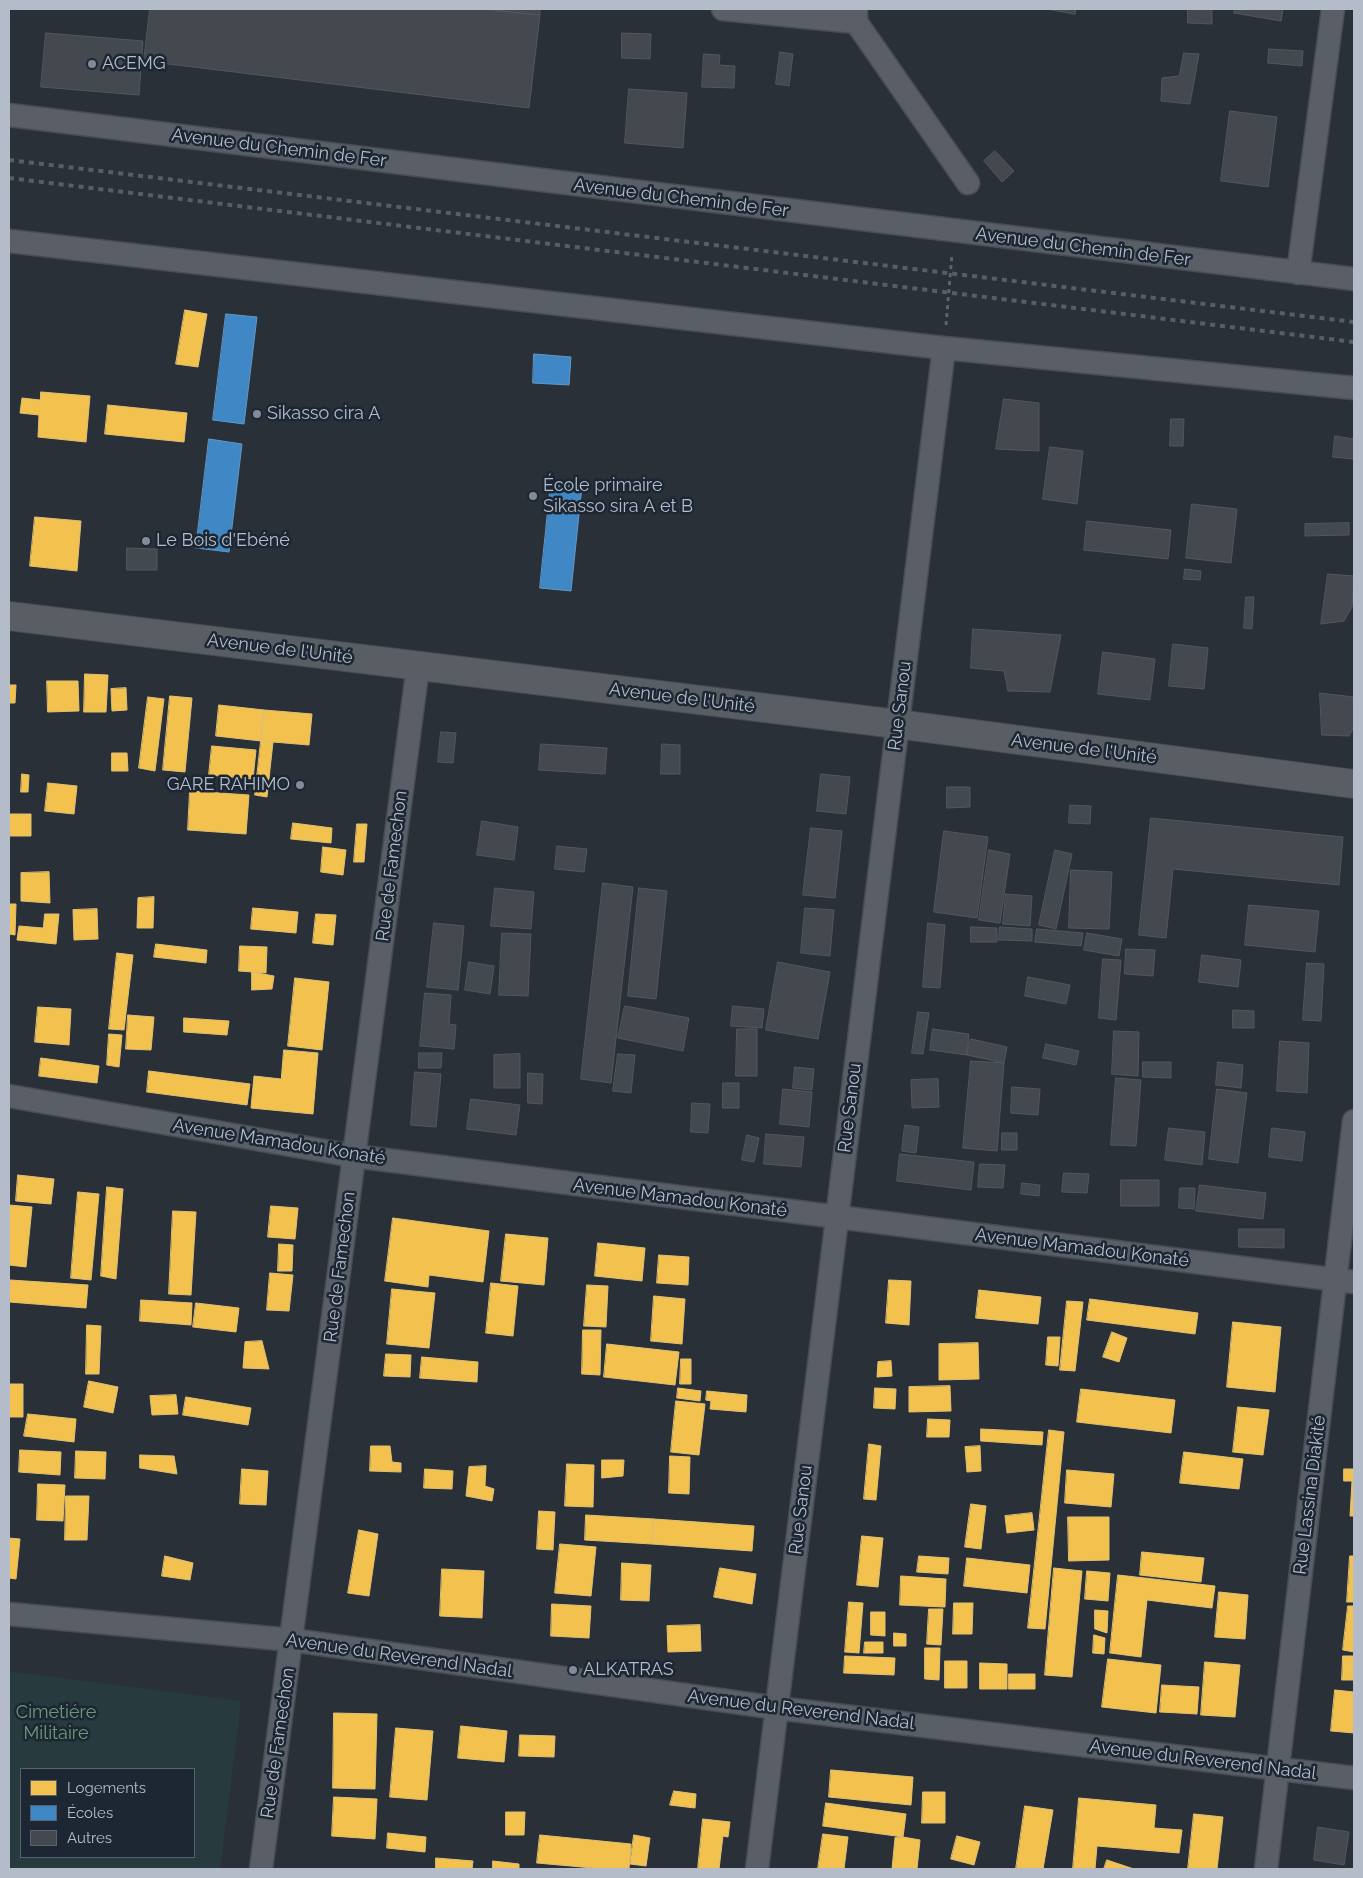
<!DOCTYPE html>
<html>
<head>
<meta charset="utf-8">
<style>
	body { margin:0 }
	#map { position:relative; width:1363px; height:1878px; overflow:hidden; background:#2a3038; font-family:Raleway,sans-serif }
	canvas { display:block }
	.frame { position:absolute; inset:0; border:10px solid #b4bcc9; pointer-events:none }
	.legend { position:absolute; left:20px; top:1768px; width:175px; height:90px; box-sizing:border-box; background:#1d2633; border:1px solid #59626f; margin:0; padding:6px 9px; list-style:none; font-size:15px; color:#b4bcc9 }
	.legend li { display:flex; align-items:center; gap:10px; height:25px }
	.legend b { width:25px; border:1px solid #59626f }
</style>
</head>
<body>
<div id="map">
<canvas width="1363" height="1878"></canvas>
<div class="frame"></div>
<ul class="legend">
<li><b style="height:14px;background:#f2c14e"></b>Logements</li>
<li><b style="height:14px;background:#3f88c5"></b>Écoles</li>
<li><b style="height:14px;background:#444950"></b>Autres</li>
</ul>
</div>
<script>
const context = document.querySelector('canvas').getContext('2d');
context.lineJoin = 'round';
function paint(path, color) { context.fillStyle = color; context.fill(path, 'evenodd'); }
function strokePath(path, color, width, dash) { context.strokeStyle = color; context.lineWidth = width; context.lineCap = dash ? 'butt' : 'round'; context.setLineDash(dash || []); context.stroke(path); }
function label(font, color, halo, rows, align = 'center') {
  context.font = font + ' Raleway,sans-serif'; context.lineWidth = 5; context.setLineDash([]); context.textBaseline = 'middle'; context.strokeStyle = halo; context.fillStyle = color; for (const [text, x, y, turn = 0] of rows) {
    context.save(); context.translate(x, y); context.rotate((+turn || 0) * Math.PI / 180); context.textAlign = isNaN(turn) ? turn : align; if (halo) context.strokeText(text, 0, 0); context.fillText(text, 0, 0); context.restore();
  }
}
const green = new Path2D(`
	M9,1671l232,30 -21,168h-211zM21,1769h173v88h-173z`);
const homes = new Path2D(`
	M185,310l22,4 -9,53 -22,-3z
	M41,392l49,4 -4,46 -48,-5 1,-22 -19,-2 2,-15 18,2z
	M108,405l79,8 -3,29 -79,-8z
	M35,517l46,4 -4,50 -47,-5z
	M85,674l23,1 -2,37h-22z
	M47,681h31l1,30 -31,1z
	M10,685h6l-1,18h-6z
	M126,688l1,22 -15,1 -1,-22z
	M170,696l22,2 -7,74 -22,-2z
	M148,697l16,2 -9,72 -16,-3z
	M219,705l45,5 -3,31 -45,-5z
	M264,710l48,4 -3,31 -48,-4z
	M261,741l12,1 -6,55 -12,-2z
	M212,746l44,4 -3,29 -44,-4z
	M112,753h15l1,18h-16z
	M22,774l7,1 -1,17h-7z
	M48,783l29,3 -3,28 -29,-3z
	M190,791l59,4 -3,39 -58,-4z
	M9,814h22v22h-22z
	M293,823l39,5 -1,15 -40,-4z
	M357,824h10l-3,38h-10z
	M323,847l23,3 -3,25 -22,-3z
	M49,872l1,31 -29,-2v-28z
	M154,897l-1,31h-16l1,-30z
	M9,904h7l-1,31 -6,-1z
	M253,908l45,4 -2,21 -45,-4z
	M97,909l1,30 -24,1 -1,-30z
	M45,914h14l-3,30 -39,-4 2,-14 24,2z
	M316,914l20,1 -3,30 -20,-2z
	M156,944l51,6 -1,13 -52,-6z
	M240,946l27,1 -1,26 -27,-2z
	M117,953l16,2 -9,75 -15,-1z
	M252,972l22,4 -2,13 -20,1z
	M295,978l34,4 -7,68 -34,-4z
	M38,1007l33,2 -2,36 -34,-3z
	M128,1015l26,2 -3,33 -25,-1z
	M184,1018l45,3 -2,14 -43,-3z
	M109,1034l13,1 -3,32 -12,-2z
	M284,1050l34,3 -5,61 -62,-6 3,-32 27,3z
	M41,1058l58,8 -2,17 -58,-7z
	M149,1071l101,13 -3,21 -100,-13z
	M18,1175l36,4 -3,25 -35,-3z
	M107,1187l16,2 -7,90 -15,-3z
	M78,1192l21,2 -8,86 -20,-2z
	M9,1205l23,2 -6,60 -17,-2z
	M271,1206l27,2 -3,31 -27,-2z
	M173,1211l23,1 -5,83 -22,-1z
	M393,1218l96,13 -6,51 -54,-7 -1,12 -43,-6z
	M506,1234l42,4 -4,47 -43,-4z
	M598,1243l47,5 -3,33 -47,-5z
	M279,1244l14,1 -1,26h-14z
	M659,1255l30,2 -1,28 -31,-2z
	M270,1273l23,2 -4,36 -22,-1z
	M10,1280l78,5 -2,23 -77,-6z
	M889,1280l22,1 -2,44 -23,-2z
	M491,1283l27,3 -5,50 -27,-3z
	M587,1285l21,1 -2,41 -22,-1z
	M392,1289l43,4 -6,55 -42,-4z
	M979,1290l62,7 -3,27 -62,-6z
	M654,1296l31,3 -3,45 -31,-3z
	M1090,1299l108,14 -3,21 -108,-14z
	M141,1300l51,3 -1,22 -51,-4z
	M1067,1301l16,1 -8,69 -15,-1z
	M196,1303l43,5 -3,24 -43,-5z
	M1233,1322l48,5 -6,65 -48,-5z
	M87,1325l14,1 -2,48h-13z
	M583,1330h18l-1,45 -18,-1z
	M1112,1332l15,6 -8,24 -16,-5z
	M1048,1337h12l-2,29 -12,-1z
	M262,1341l7,28 -26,-1 2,-26z
	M978,1343l1,36 -40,1v-36z
	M607,1344l72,8 -4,33 -71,-8z
	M386,1354l25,1 -1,22 -26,-1z
	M422,1357l56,5 -1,20 -57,-4z
	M681,1359h10v25h-11z
	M891,1361l1,15 -15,1 1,-15z
	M89,1381l29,6 -5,26 -29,-6z
	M9,1384h14v33h-14z
	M950,1386l1,25 -42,1v-25z
	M678,1388l23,3 -1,10 -23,-3z
	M875,1388l21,1 -1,20 -21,-1z
	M1081,1389l94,11 -4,33 -94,-11z
	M707,1391l40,4 -1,17 -36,-3 1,-8 -5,-1z
	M176,1395l2,19 -26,1 -2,-19z
	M186,1397l65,11 -3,17 -65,-10z
	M676,1401l29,3 -6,51 -28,-3z
	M1238,1407l31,3 -6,45 -30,-3z
	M28,1414l48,5 -2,23 -50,-6z
	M928,1419l22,1 -1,17h-22z
	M981,1429l62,3 -1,13 -61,-4z
	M1049,1430l15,2 -19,197 -17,-1z
	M869,1444l12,2 -5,54 -12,-1z
	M371,1446h19l2,16 9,1v9l-31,-1z
	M980,1446l1,25 -14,1 -2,-25z
	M20,1450l41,2 -1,23 -41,-3z
	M76,1451l30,1 -1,27 -30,-1z
	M1184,1452l59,7 -4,30 -59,-6z
	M140,1455l34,1 3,18 -37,-6z
	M670,1456l20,1 -1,37 -20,-1z
	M602,1460h22l-1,16 -21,2z
	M567,1464l27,1 -1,42 -28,-1z
	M486,1466l-1,20 9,3 -2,12 -26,-5 3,-29z
	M242,1469l26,2 -2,34 -26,-1z
	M425,1469l28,2 -1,18 -28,-1z
	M1344,1469h10v47h-4l2,-35h-8z
	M1067,1470l47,4 -3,33 -46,-4z
	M38,1484l27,1 -2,36 -26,-1z
	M66,1496h23l-2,44h-22z
	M971,1504l15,2 -5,43 -16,-2z
	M539,1511l16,1 -2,38 -16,-1z
	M1032,1513l2,17 -27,3 -2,-17z
	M586,1515l68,4 -2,25 -67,-4z
	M1068,1517h41v43l-40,1z
	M654,1519l100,7 -2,25 -100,-7z
	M359,1530l19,4 -9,62 -21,-3z
	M862,1536l21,2 -5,49 -21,-2z
	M9,1538l11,1 -4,40 -7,-1z
	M560,1544l36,3 -5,49 -36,-3z
	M1142,1552l62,6 -3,24 -61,-7z
	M165,1556l28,7 -3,17 -28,-4z
	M919,1556l30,2 -1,16 -31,-2z
	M1350,1556h4v46h-7z
	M967,1558l63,7 -3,28 -63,-7z
	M622,1563l29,2 -2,36 -28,-1z
	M720,1568l36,6 -4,30 -38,-7z
	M1054,1568l28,3 -10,106 -27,-2z
	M442,1569l42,2 -2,47 -42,-2z
	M1087,1571l23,2 -2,28 -23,-2z
	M1118,1575l97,11 -3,22 -65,-8 -6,57 -31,-4z
	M901,1576l45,3 -1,28 -45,-2z
	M1219,1592l29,3 -3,44 -30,-2z
	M849,1602l14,1 -4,50 -14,-1z
	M954,1603h19l-1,31h-19z
	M552,1604l39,2 -2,32 -38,-2z
	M1348,1606h6v46l-11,-2z
	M929,1609h14l-2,36 -14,-1z
	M1095,1610l13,1 -1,22 -12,-4z
	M871,1612h14v24l-14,-1z
	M700,1625l1,26 -33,1 -1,-26z
	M894,1633l12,1v12h-12z
	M1094,1635l11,3 -1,16 -11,-1z
	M865,1642h18v11h-19z
	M925,1648h15l-1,32 -14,-1z
	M845,1656l50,2 -1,17 -50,-2z
	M1343,1656h11v24h-12z
	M1108,1659l53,6 -5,48 -54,-6z
	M945,1661h22v27h-22z
	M1205,1662l35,3 -5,52 -34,-2z
	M980,1663l27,1v25h-27z
	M1009,1674h26v15h-26z
	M1162,1685l37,2 -2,27 -37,-2z
	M1335,1690l19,2v41l-23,-2z
	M334,1713l43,1 -2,75 -42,-1z
	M461,1726l46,5 -3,31 -46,-4z
	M396,1728l37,3 -6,69 -37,-3z
	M520,1735l35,1 -1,21 -35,-1z
	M831,1770l82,7 -2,28 -82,-8z
	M674,1791l22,3 -1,14 -25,-3z
	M923,1792h22v31h-23z
	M334,1797l43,2 -2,40 -43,-3z
	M1079,1798l77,7 -2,23 28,2 -3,23 -82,-7 -2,23h-22z
	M826,1803l80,11 -3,23 -80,-11z
	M1025,1806l28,4 -10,59h-27z
	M506,1812h19l-1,23h-18z
	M1194,1814l29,3 -6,52h-29z
	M703,1819l27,3 -2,15 -5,-1 -4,33h5h-26z
	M388,1833l38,4 -1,15 -38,-4z
	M823,1834l25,3 -4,32h-26z
	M540,1835l91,9 -2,25h-25l-67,-6z
	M634,1835l16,3 -4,28 -16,-2z
	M957,1836l23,6 -6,23 -23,-6z
	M903,1837l17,3 -3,29h-25l3,-31z
	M436,1858l37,3 -1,8h-36z
	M1107,1860l27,9h-30z
	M493,1861l26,3v5h-26z`);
const schools = new Path2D(`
	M226,314l31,3 -13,107 -31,-4z
	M534,354l37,3 -2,28 -36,-2z
	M209,439l33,5 -13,108 -33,-4z
	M551,482l31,4 -11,105 -31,-3z`);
const building = new Path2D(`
	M150,9h331l59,6 -11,93 -385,-47z
	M493,9h47v6l-47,-5z
	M1048,9h28l-1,5z
	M1188,9h24v15l-24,-1z
	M1235,9h48l-2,12 -47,-8z
	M46,33l97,8 -4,54 -98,-8z
	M622,33l29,1 -1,25 -28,-1z
	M1269,49l34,2 -1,15 -34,-3z
	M780,52l13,2 -4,32 -13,-2z
	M1184,53l15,1 -9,50 -29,-3 1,-23 17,-2z
	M704,54l16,1 -1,10 16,1 -1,22 -32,-1z
	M629,89l58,4 -4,55 -58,-5z
	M1230,111l47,6 -9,70 -47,-6z
	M995,151l19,20 -12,11 -18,-21z
	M1004,399l35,4v48l-43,-2z
	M1171,419h13l-1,27h-13z
	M1335,436l19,3v20l-21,-2z
	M1050,447l33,4 -6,53 -34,-5z
	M1192,504l45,5 -6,54 -45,-5z
	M1087,521l84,9 -3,29 -84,-9z
	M1349,523v12l-44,1v-12z
	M127,548l30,1v21h-30z
	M1185,569l16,2 -1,9 -16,-1z
	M1328,574l26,2 -2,31 -8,14 -23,3z
	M1246,597h8l-2,32 -8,-1z
	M973,629l88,6 -11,57 -42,-1 -4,-20 -33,-3z
	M1173,644l35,4 -4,41 -35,-3z
	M1103,652l52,7 -5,41 -52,-6z
	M1320,693l34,4v30l-5,9 -27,-1z
	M441,732l15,1 -3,30 -15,-1z
	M541,744l66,4 -2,26 -66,-4z
	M662,744l18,1v29h-19z
	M821,774l29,3 -4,37 -29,-3z
	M947,787h23v20l-23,1z
	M1070,805l21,1 -1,18 -21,-1z
	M1151,818l192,19 -4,48 -166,-16 -7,69 -27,-3z
	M482,821l36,6 -4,33 -37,-5z
	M811,828l31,3 -7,67 -32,-3z
	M944,831l44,6 -11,81 -43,-6z
	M557,846l30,3 -3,23 -29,-3z
	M989,850l21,4 -10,69 -21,-3z
	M1055,850l17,4 -16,75 -17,-4z
	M1071,870l41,2 -3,57 -40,-1z
	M603,883l30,4 -22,196 -30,-4z
	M495,888l39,4 -3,37 -40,-3z
	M639,888l28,3 -11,108 -28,-3z
	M1006,894l26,2 -2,30 -27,-2z
	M1249,905l70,6 -4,41 -70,-7z
	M805,908l29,2 -4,46 -29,-3z
	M434,923l30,3 -6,64 -31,-3z
	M928,923l17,2 -5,63 -17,-1z
	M971,927l26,1v14h-26z
	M1000,927l32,2v12l-33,-1z
	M1037,929l46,4 -2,13 -46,-4z
	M502,933l29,1 -3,62 -29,-1z
	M1087,933l35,6 -3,17 -35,-6z
	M1126,949l29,1 -2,26 -28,-2z
	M1202,955l39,5 -3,27 -39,-5z
	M1103,959l18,1 -5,60 -17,-2z
	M469,962l25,4 -4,28 -25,-4z
	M778,962l52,10 -12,67 -52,-9z
	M1307,963l17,1 -3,57 -18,-1z
	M1028,977l42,8 -4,19 -41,-8z
	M425,993l26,2 -2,29 7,1 -2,24 -34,-3z
	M625,1006l64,12 -6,33 -65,-13z
	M733,1006l31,3 -2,19 -31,-2z
	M1233,1010l21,1v17h-21z
	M918,1012l11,1 -6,41 -11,-1z
	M737,1029h20v47h-21z
	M933,1029l36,5 -2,21 -37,-5z
	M1114,1031l25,1 -1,44 -26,-2z
	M971,1039l36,8 -3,16 -37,-8z
	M1280,1041l29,2 -2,50 -30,-2z
	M1046,1044l33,7 -3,14 -33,-7z
	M419,1053h23l-1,15h-22z
	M520,1054v34h-26v-33z
	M618,1054l17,1 -4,38 -18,-2z
	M971,1061l33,2 -7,88 -34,-3z
	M1143,1062h28v16l-28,-1z
	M1218,1062l25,3 -2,23 -25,-3z
	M795,1067l19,2 -2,21 -19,-2z
	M415,1072l26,2 -5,53 -25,-2z
	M528,1073l15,1 -1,30 -14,-1z
	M1116,1078l25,2 -5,66 -25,-1z
	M938,1079l1,28 -27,1 -1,-28z
	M723,1083h16v25h-16z
	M1012,1087l28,2 -2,26 -27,-2z
	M783,1089l29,3 -3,35 -29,-3z
	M1217,1089l30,4 -9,70 -29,-4z
	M471,1099l49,6 -4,30 -49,-6z
	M692,1103l18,1 -2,29 -17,-1z
	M905,1125l14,2 -3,26 -14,-2z
	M1169,1128l36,4 -3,33 -37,-5z
	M1272,1128l33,4 -3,29 -33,-4z
	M1002,1133h15v17h-15z
	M766,1134l38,3 -3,30 -37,-3z
	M747,1135l12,3 -5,24 -12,-2z
	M900,1154l74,8 -3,28 -74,-9z
	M980,1164l25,1 -2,23 -25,-1z
	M1064,1173l25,1 -2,19 -25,-1z
	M1121,1180h38v26h-38z
	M1022,1183l18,2 -1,11 -18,-2z
	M1200,1185l66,8 -3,26 -67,-8z
	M1180,1188h15l-1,21 -15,-1z
	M1239,1229h45v19l-45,-1z
	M1318,1827l31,5 -5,33 -30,-5z`);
const path = new Path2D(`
	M946,325l6,-71`);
const street = new Path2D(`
	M723,9l133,13
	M856,9v13l112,161
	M9,115l1345,164
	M9,241l935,107 410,40
	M1298,273l35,-264
	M9,1096l345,60 1000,126
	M9,1614l283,26 485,68 577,70
	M261,1869l157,-1203
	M757,1869l187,-1521
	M1266,1869l88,-748`);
const secondary = new Path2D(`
	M9,616l888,108 457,60`);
const rail = new Path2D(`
	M9,160l1345,162
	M9,178l1345,164`);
const markers = [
	[92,64,5,"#848b96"],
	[257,414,5,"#848b96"],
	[533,496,5,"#848b96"],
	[146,541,5,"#848b96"],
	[300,785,5,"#848b96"],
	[573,1670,5,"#848b96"]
];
const poiNames = [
	["ACEMG",102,64],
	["Sikasso cira A",267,414],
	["École primaire",543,486],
	["Sikasso sira A et B",543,507],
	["Le Bois d'Ebéné",156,541],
	["GARE RAHIMO",290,785,"right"],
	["ALKATRAS",583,1670]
];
const streetNames = [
	["Avenue du Chemin de Fer",279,148,7],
	["Avenue du Chemin de Fer",681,198,7],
	["Avenue du Chemin de Fer",1083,247,7],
	["Avenue de l'Unité",280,649,7],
	["Avenue de l'Unité",682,698,7],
	["Rue Sanou",900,706,-83],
	["Avenue de l'Unité",1084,749,7],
	["Rue de Famechon",392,866,-83],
	["Rue Sanou",850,1108,-83],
	["Avenue Mamadou Konaté",279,1142,9],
	["Avenue Mamadou Konaté",680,1198,7],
	["Avenue Mamadou Konaté",1082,1248,7],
	["Rue de Famechon",340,1267,-83],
	["Rue Lassina Diakité",1310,1495,-83],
	["Rue Sanou",801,1510,-83],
	["Avenue du Reverend Nadal",399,1656,8],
	["Avenue du Reverend Nadal",801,1710,7],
	["Rue de Famechon",278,1743,-82],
	["Avenue du Reverend Nadal",1203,1760,7]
];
const parkNames = [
	["Cimetiére",56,1713],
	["Militaire",56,1734]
];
paint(green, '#273a3e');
paint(homes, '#f2c14e');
strokePath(homes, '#dfc073', 1);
paint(schools, '#3f88c5');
strokePath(schools, '#6298c6', 1);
paint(building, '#444950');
strokePath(building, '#52575f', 1);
strokePath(street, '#484c53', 25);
strokePath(secondary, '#484c53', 30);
strokePath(path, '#5d636a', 3, [4, 4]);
strokePath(street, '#5a5e66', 22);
strokePath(secondary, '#595d64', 28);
strokePath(rail, '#595d64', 4, [5, 5]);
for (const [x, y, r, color] of markers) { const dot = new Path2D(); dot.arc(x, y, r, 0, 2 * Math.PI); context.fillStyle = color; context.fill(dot); strokePath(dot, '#1d2633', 2); }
label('18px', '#b4bcc9', '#1d2633', poiNames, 'left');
label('18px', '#b4bcc9', '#1d2633', streetNames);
label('18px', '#6b9a76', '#1d2633', parkNames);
</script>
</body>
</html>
